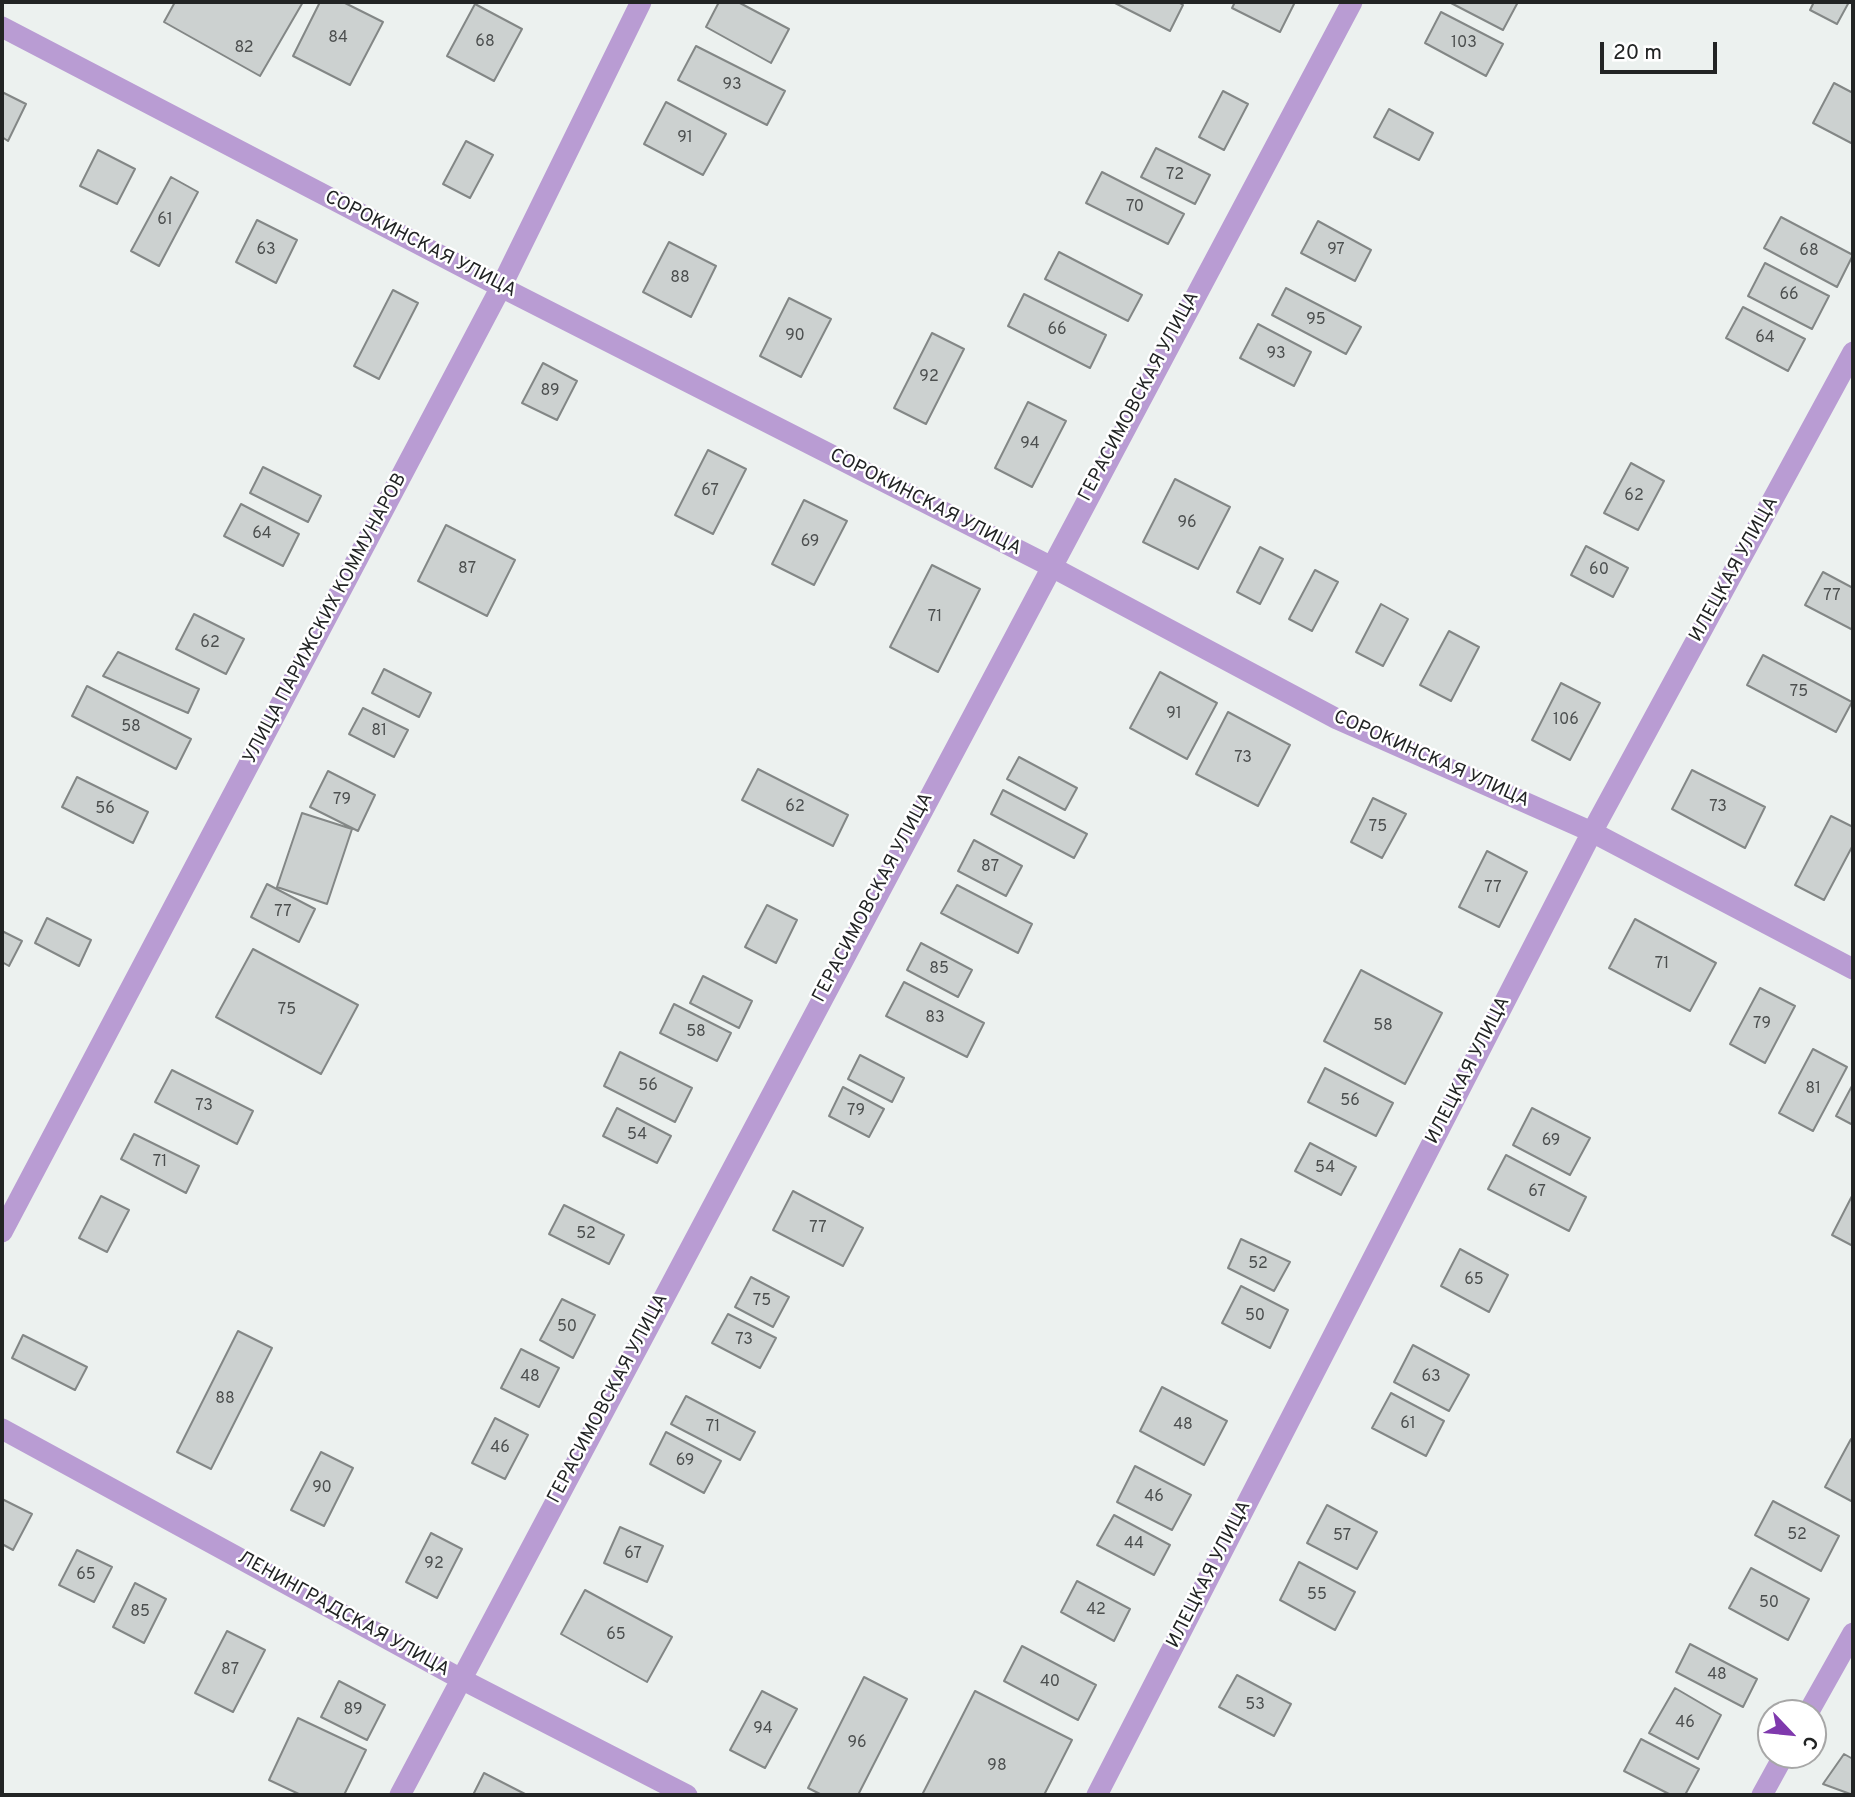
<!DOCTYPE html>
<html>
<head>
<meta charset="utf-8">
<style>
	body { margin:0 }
	#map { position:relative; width:1855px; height:1797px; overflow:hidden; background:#ecf1ef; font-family:Overpass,sans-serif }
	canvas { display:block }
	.frame { position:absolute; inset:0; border:4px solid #222424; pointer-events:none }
	.north { position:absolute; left:1757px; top:1699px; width:70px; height:70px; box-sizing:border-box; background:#fff; border:2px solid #a7a7a7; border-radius:50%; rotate:116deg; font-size:19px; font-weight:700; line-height:28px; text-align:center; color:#222424 }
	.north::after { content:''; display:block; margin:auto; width:24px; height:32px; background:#7f39ad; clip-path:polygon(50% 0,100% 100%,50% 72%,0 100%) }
	.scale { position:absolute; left:1600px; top:42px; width:117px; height:32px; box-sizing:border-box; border:4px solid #222424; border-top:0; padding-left:9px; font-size:21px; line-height:24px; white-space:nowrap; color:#222424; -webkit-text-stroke:5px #fff; paint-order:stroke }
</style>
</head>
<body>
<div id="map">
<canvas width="1855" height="1797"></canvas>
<div class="frame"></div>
<div class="north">С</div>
<div class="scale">20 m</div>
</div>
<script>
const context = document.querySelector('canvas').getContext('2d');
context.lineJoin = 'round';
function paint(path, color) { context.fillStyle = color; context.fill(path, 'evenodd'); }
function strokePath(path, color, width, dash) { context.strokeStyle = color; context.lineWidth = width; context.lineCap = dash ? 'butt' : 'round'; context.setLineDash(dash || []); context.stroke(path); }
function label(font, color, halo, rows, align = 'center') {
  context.font = font + ' Overpass,sans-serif'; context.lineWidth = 5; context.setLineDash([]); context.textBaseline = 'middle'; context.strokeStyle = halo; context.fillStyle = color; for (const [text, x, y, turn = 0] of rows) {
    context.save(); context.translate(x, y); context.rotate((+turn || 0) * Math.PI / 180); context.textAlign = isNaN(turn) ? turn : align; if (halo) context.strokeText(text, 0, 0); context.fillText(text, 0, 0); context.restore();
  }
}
const building = new Path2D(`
	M175,2h128l-43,74 -96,-54z
	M320,2h23l40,20 -33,63 -57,-29z
	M719,2h19l51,27 -18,34 -65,-36z
	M1113,2h65l5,3 -13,26z
	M1235,2h60l-15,30 -48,-24z
	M1449,2h69l-15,28z
	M1814,2h35l-12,22 -27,-14z
	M475,4l47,25 -28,52 -47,-25z
	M1441,12l62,32 -17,32 -61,-33z
	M696,46l89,45 -18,34 -89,-45z
	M1834,83l19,10v51l-40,-21z
	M1223,91l25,13 -24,46 -25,-13z
	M2,92l24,12 -18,37 -6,-4z
	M666,102l60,32 -23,41 -59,-31z
	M1389,109l44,24 -14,27 -45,-23z
	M466,141l27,14 -23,43 -27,-14z
	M1156,148l54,27 -15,29 -54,-27z
	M98,150l37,19 -18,35 -37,-18z
	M1102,172l82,42 -16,30 -82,-41z
	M171,177l27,15 -39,74 -28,-15z
	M1781,217l72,38 -16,32 -73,-39z
	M257,220l40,20 -21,43 -40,-21z
	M1318,221l53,29 -16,31 -54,-28z
	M669,242l47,24 -25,51 -48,-25z
	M1059,252l83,43 -14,26 -83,-42z
	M1765,263l64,33 -17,33 -64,-33z
	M1286,288l75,39 -15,27 -74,-39z
	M393,290l25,13 -39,76 -25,-13z
	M1024,294l82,41 -16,33 -82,-42z
	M789,298l42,21 -30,58 -41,-21z
	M1743,307l62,32 -17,32 -62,-33z
	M1258,324l53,28 -17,34 -54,-28z
	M932,333l32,16 -38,75 -32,-16z
	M543,363l34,18 -20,39 -35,-17z
	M1028,402l38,19 -34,66 -37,-19z
	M708,450l38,19 -33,65 -38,-19z
	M1631,463l33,18 -26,49 -34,-17z
	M263,467l58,29 -13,26 -58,-29z
	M1175,479l55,28 -32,62 -55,-27z
	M804,500l43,21 -33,64 -42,-21z
	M241,504l58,30 -16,32 -59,-30z
	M446,525l69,35 -28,56 -69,-35z
	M1586,546l42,22 -15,29 -42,-22z
	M1260,547l23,12 -23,45 -23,-12z
	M932,565l48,24 -42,83 -48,-25z
	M1315,570l23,12 -26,49 -23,-12z
	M1823,572l30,16v42l-48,-25z
	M1381,604l27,15 -25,47 -27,-14z
	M194,614l50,25 -18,35 -50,-25z
	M1449,631l30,16 -28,54 -31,-16z
	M118,652l81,37 -11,24 -85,-37z
	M1763,655l89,47 -16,30 -89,-47z
	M384,669l47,24 -12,24 -47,-24z
	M1160,672l57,31 -30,56 -57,-31z
	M1561,683l39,20 -30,57 -38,-20z
	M87,686l104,53 -15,30 -104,-53z
	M363,708l45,22 -14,27 -45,-23z
	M1228,712l62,33 -32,61 -62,-32z
	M1019,757l58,31 -12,22 -58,-31z
	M758,769l90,46 -15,31 -91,-46z
	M1692,770l73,37 -20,41 -73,-39z
	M328,771l47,24 -17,36 -48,-24z
	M77,777l71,35 -15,31 -71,-36z
	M1003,790l84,44 -13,24 -83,-44z
	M1373,798l33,16 -24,44 -31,-16z
	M302,813l50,16 -25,75 -50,-17z
	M1831,816l22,11v18l-29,55 -29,-15z
	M974,840l48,26 -16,30 -48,-25z
	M1487,851l40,21 -28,55 -40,-20z
	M267,884l48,25 -16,33 -48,-25z
	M957,885l75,39 -14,29 -77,-40z
	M767,905l30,15 -21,43 -31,-16z
	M47,918l44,22 -12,26 -44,-23z
	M1635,919l81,44 -26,48 -81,-43z
	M2,931l20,10 -13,25 -7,-4z
	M921,943l51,27 -14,27 -51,-27z
	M253,949l105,56 -37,69 -105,-57z
	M1361,970l81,43 -37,71 -81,-43z
	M703,976l49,25 -13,27 -49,-25z
	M904,982l80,41 -17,34 -81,-41z
	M1760,988l35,18 -30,57 -35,-19z
	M674,1004l57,29 -14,28 -57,-28z
	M1813,1049l34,18 -34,64 -34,-18z
	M620,1052l72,36 -17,34 -71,-36z
	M860,1055l44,23 -12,24 -44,-23z
	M1325,1068l68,35 -17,33 -68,-34z
	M172,1070l81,41 -16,33 -82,-42z
	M1853,1084v41l-17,-9z
	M843,1087l41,22 -15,28 -40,-21z
	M617,1108l54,28 -14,27 -54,-27z
	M1532,1108l58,30 -20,37 -57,-30z
	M134,1134l65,32 -13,27 -65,-34z
	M1310,1143l46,24 -15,28 -46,-24z
	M1506,1155l80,42 -17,34 -81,-42z
	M793,1191l70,37 -20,38 -70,-36z
	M1853,1194v52l-21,-11z
	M101,1196l28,14 -22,42 -28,-14z
	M564,1205l60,30 -15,29 -60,-30z
	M1241,1239l49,23 -16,29 -46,-23z
	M1460,1249l48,26 -19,37 -48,-26z
	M751,1277l38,20 -16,30 -38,-20z
	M1241,1286l47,24 -18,38 -48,-25z
	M562,1299l33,16 -22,43 -33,-18z
	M728,1314l48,24 -16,30 -48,-25z
	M238,1331l34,17 -61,121 -34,-17z
	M23,1335l64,32 -12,23 -63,-32z
	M1413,1345l56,30 -20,36 -55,-29z
	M521,1349l38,19 -20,39 -38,-19z
	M1162,1387l65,34 -23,44 -64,-34z
	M1391,1393l53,28 -18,35 -54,-28z
	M686,1396l69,36 -15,28 -69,-36z
	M495,1418l33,17 -23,44 -33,-16z
	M666,1432l55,29 -17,32 -54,-29z
	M1851,1439l2,1v62l-28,-15z
	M321,1452l32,16 -29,58 -33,-16z
	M1135,1466l56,29 -19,35 -55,-28z
	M2,1499l30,15 -19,36 -11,-6z
	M1773,1501l66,35 -18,35 -66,-36z
	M1327,1505l50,27 -20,37 -50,-26z
	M1114,1515l56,30 -16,30 -57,-30z
	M620,1527l43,19 -16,36 -43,-19z
	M431,1533l31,16 -25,49 -31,-16z
	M77,1550l35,17 -18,35 -35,-17z
	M1299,1562l56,30 -20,38 -55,-30z
	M1751,1568l58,31 -21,41 -59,-32z
	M1077,1581l53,28 -16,32 -53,-29z
	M135,1583l31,16 -22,44 -31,-16z
	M585,1590l87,47 -25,45 -86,-48z
	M227,1631l38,19 -32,62 -38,-19z
	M1690,1644l67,35 -14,28 -67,-35z
	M1022,1646l74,39 -18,35 -74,-39z
	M1237,1675l54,29 -17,32 -55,-29z
	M864,1677l43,22 -49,96h-36l-14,-7z
	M339,1681l46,24 -18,35 -46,-23z
	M1675,1688l46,27 -23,44 -49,-26z
	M762,1691l35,18 -32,59 -35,-18z
	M975,1691l97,49 -28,55h-122z
	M298,1718l68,32 -22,45h-43l-32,-15z
	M1641,1739l58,30 -14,26h-14l-47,-24z
	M1844,1754l9,5v36l-30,-11z
	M484,1773l43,22h-54z`);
const minor = new Path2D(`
	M2,27l499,260 549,279 287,153 255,113 261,137
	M2,1232l499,-945 140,-285
	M2,1429l459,250 226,116
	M1808,1713l45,-80
	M400,1795l952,-1793
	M1097,1795l495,-963 261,-480
	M1762,1795l22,-40`);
const numberNames = [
	["84",338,39],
	["68",485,43],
	["103",1464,44],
	["82",244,49],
	["93",732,86],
	["91",685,139],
	["72",1175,176],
	["70",1135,208],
	["61",165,221],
	["63",266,251],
	["97",1336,251],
	["68",1809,252],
	["88",680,279],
	["66",1789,296],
	["95",1316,321],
	["66",1057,331],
	["90",795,337],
	["64",1765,339],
	["93",1276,355],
	["92",929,378],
	["89",550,392],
	["94",1030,445],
	["67",710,492],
	["62",1634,497],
	["96",1187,524],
	["64",262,535],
	["69",810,543],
	["87",467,570],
	["60",1599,571],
	["77",1832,597],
	["71",935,618],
	["62",210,644],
	["75",1799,693],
	["91",1174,715],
	["106",1566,721],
	["58",131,728],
	["81",379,732],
	["73",1243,759],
	["79",342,801],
	["62",795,808],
	["73",1718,808],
	["56",105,810],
	["75",1378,828],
	["87",990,868],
	["77",1493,889],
	["77",283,913],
	["71",1662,965],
	["85",939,970],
	["75",287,1011],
	["83",935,1019],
	["79",1762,1025],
	["58",1383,1027],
	["58",696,1033],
	["56",648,1087],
	["81",1813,1090],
	["56",1350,1102],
	["73",204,1107],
	["79",856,1112],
	["54",637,1136],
	["69",1551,1142],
	["71",160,1163],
	["54",1325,1169],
	["67",1537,1193],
	["77",818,1229],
	["52",586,1235],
	["52",1258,1265],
	["65",1474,1281],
	["75",762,1302],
	["50",1255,1317],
	["50",567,1328],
	["73",744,1341],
	["48",530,1378],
	["63",1431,1378],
	["88",225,1400],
	["61",1408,1425],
	["48",1183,1426],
	["71",713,1428],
	["46",500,1449],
	["69",685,1462],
	["90",322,1489],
	["46",1154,1498],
	["52",1797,1536],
	["57",1342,1537],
	["44",1134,1545],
	["67",633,1555],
	["92",434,1565],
	["65",86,1576],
	["55",1317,1596],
	["50",1769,1604],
	["42",1096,1611],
	["85",140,1613],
	["65",616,1636],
	["87",230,1671],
	["48",1717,1676],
	["40",1050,1683],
	["53",1255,1706],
	["89",353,1711],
	["46",1685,1724],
	["94",763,1730],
	["96",857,1744],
	["98",997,1767]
];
const streetNames = [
	["СОРОКИНСКАЯ УЛИЦА",420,245,27],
	["ГЕРАСИМОВСКАЯ УЛИЦА",1140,397,-62],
	["СОРОКИНСКАЯ УЛИЦА",925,503,27],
	["ИЛЕЦКАЯ УЛИЦА",1735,570,-61],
	["УЛИЦА ПАРИЖСКИХ КОММУНАРОВ",326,619,-62],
	["СОРОКИНСКАЯ УЛИЦА",1431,760,24],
	["ГЕРАСИМОВСКАЯ УЛИЦА",874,898,-62],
	["ИЛЕЦКАЯ УЛИЦА",1469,1071,-63],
	["ГЕРАСИМОВСКАЯ УЛИЦА",609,1399,-62],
	["ИЛЕЦКАЯ УЛИЦА",1210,1575,-63],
	["ЛЕНИНГРАДСКАЯ УЛИЦА",343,1615,29]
];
paint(building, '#ccd1d0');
strokePath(building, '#838786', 2);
strokePath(minor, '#b99cd3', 21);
label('16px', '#4c4f4f', null, numberNames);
label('19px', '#222424', '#fff', streetNames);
</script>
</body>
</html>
